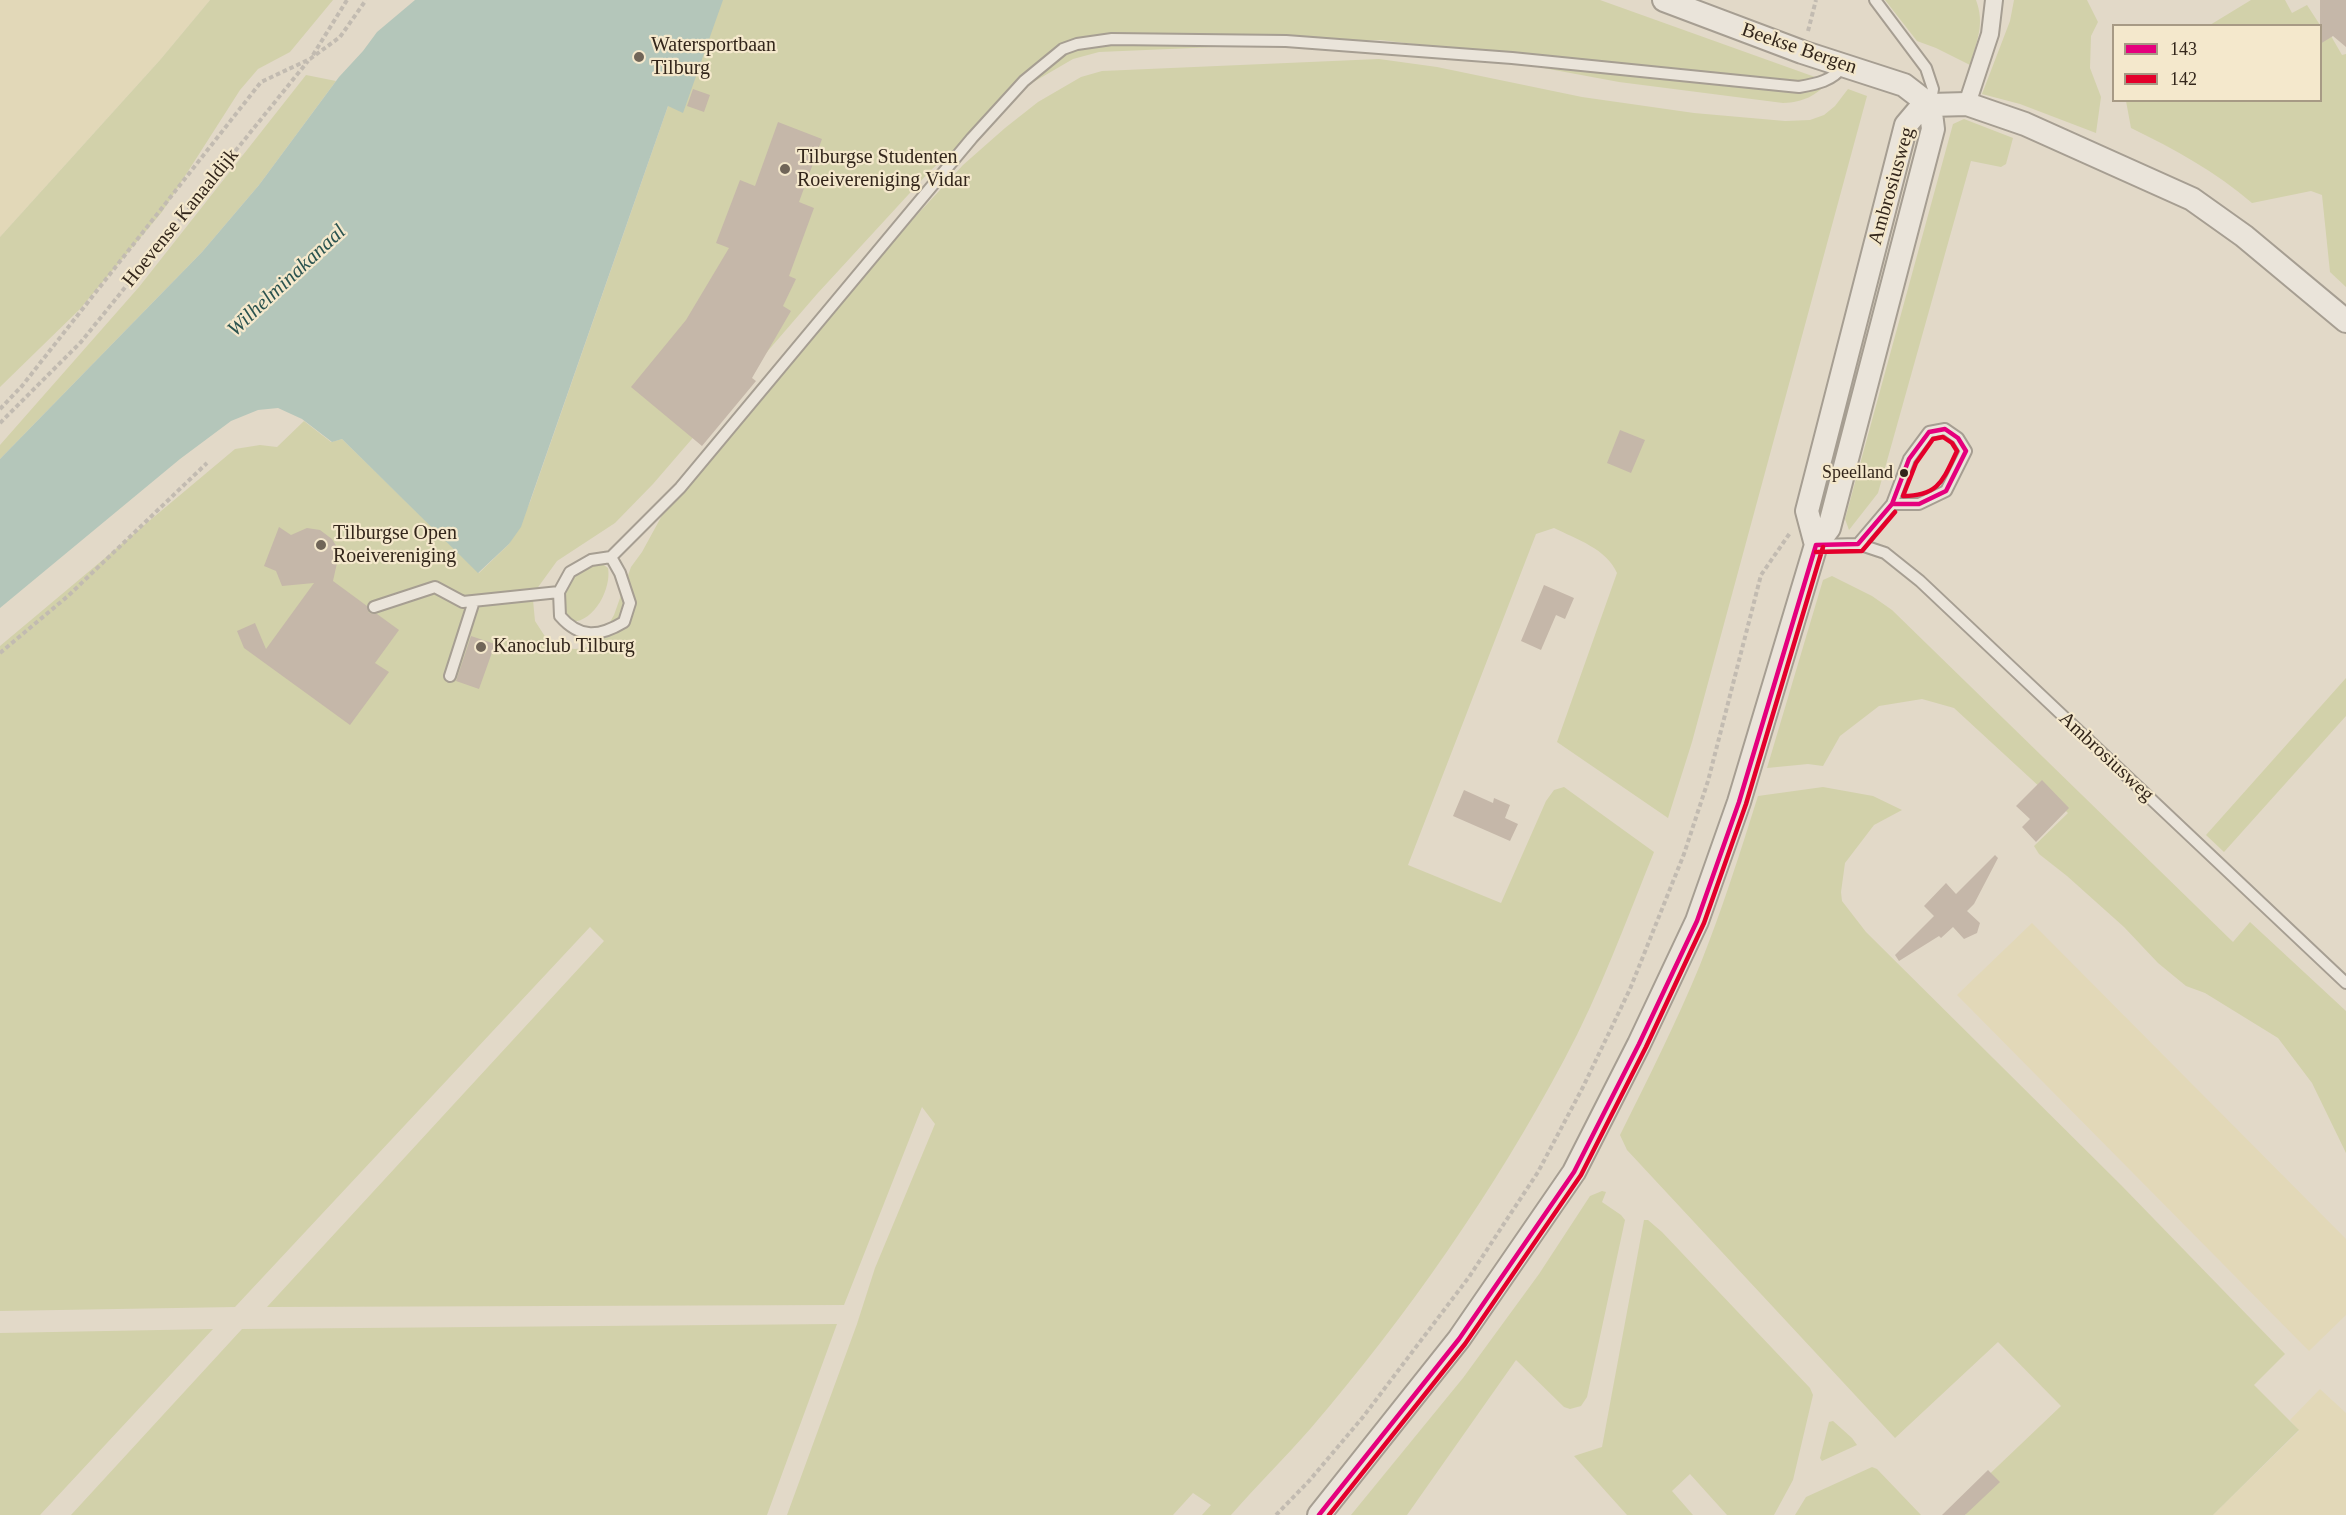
<!DOCTYPE html>
<html>
<head>
<meta charset="utf-8">
<style>
	body { margin:0 }
	#map { position:relative; width:2346px; height:1515px; overflow:hidden; background:#e2d9c8; font-family:Georgia,serif }
	canvas { display:block }
	.legend { position:absolute; left:2112px; top:24px; width:210px; height:78px; box-sizing:border-box; background:#f4e8cc; border:2px solid #a79a85; margin:0; padding:8px 10px; list-style:none; font-size:18px; color:#33261b }
	.legend li { display:flex; align-items:center; gap:12px; height:30px }
	.legend b { width:30px; border:2px solid #a79a85 }
</style>
</head>
<body>
<div id="map">
<canvas width="2346" height="1515"></canvas>
<ul class="legend">
<li><b style="height:8px;background:#e5007d"></b>143</li>
<li><b style="height:8px;background:#e4002b"></b>142</li>
</ul>
</div>
<script>
const context = document.querySelector('canvas').getContext('2d');
context.lineJoin = 'round';
function paint(path, color) { context.fillStyle = color; context.fill(path, 'evenodd'); }
function strokePath(path, color, width, dash) { context.strokeStyle = color; context.lineWidth = width; context.lineCap = dash ? 'butt' : 'round'; context.setLineDash(dash || []); context.stroke(path); }
function label(font, color, halo, rows, align = 'center') {
  context.font = font + ' Georgia,serif'; context.lineWidth = 4.5; context.setLineDash([]); context.textBaseline = 'middle'; context.strokeStyle = halo; context.fillStyle = color; for (const [text, x, y, turn = 0] of rows) {
    context.save(); context.translate(x, y); context.rotate((+turn || 0) * Math.PI / 180); context.textAlign = isNaN(turn) ? turn : align; if (halo) context.strokeText(text, 0, 0); context.fillText(text, 0, 0); context.restore();
  }
}
const farmland = new Path2D(`
	M0,0h210l-50,60 -160,177z
	M2032,923l314,316v76l-37,36 -352,-356z
	M2320,1389l26,24v102h-133l86,-84 -9,-11z`);
const green = new Path2D(`
	M210,0h123l-43,52 -32,17 -18,21 -78,122 -83,98 -79,77v-150l160,-177z
	M705,0h895l229,82c-14,14 -25,20 -46,21l-164,-21 -81,-15 -83,-18 -75,-9 -281,12 -26,7 -43,25 -99,86 -114,124 -164,190 -38,39 -58,38 -21,29 -3,10 2,21 11,17 18,10 11,1 10,-1 16,-10 13,-23 17,-48 11,-15 36,-66 153,-178 132,-143 42,-37 33,-26 43,-25 21,-6 277,-12 58,8 145,30 112,16 91,8 25,-1 14,-5 11,-9 13,-17 19,7 -175,646 -24,76 -111,-76 60,-169c-10,-24 -41,-34 -63,-45l-18,6 -128,331 93,38 45,-102 8,-11 10,-3 90,65c-28,69 -54,141 -90,208 -70,131 -156,255 -253,368 -26,30 -54,57 -80,87h-29l9,-10 -18,-12 -20,22h-386l70,-191 18,-56 60,-144 -13,-17 -78,198 -577,2 337,-366 -14,-14 -355,380 -235,4v-665l235,-197 25,-4 17,2 27,-26 27,21 11,-3 137,134 30,-29 21,-42z
	M1885,0h91c9,24 1,41 -6,65l-34,-17 -19,-7z
	M2014,0h73l11,22 -7,14 -1,32 11,29 -5,36 -76,-29 -38,-10 28,-73z
	M2251,0h34l7,13 15,-8 13,20h-110z
	M2321,27l6,2 15,26 4,-1v233l-16,-15 -8,-77 -11,-4 -59,12c-37,-32 -78,-54 -121,-75l-5,-27 194,-1z
	M306,75l30,6 -77,104 -57,67 -202,207v-14l139,-158z
	M1964,119l49,19 -7,26 -5,3 -30,-6 -93,332 -29,37 -4,-11 108,-395z
	M601,563l7,5c4,21 -16,59 -41,53l-13,-26c5,-20 28,-31 47,-32z
	M1832,576l40,20 20,14 341,332 17,-20 96,89v142l-34,-70 -34,-45 -73,-45 -19,-7 -28,-23 -34,-36 -57,-51 -28,-22 -5,-8 34,-33 -114,-105 -32,-9 -43,7 -39,30 -17,30 -15,-2 -41,4 56,-188z
	M2346,678v38l-122,136 -18,-17z
	M1823,787l50,9 29,14 -28,15 -29,38 -4,29 1,9 24,31 255,253 164,169 -31,31 45,45 -86,85h-247l-9,-10 104,-99 -63,-64 -103,96 -268,-288 -7,-15c28,-56 56,-112 80,-170 22,-55 40,-112 58,-169z
	M1602,1191l4,1 -4,10 19,13 4,5 -38,177 -6,9 -11,3 -6,-2 -48,-47 -109,155h-56l112,-137 76,-104 51,-78z
	M1644,1220h4l14,12 148,156 3,7 -20,85 -19,35h-47l-37,-41 -18,17 21,24h-66l-53,-59 28,-9z
	M837,1324l-70,191h-696l171,-186z
	M213,1329l-173,186h-40v-182z
	M1833,1421l19,17 5,7 -35,16 -2,-3 9,-36z
	M1872,1467l5,2 44,46h-126l11,-18z`);
const water = new Path2D(`
	M415,0h308l-40,113 -15,-7 -147,421 -12,17 -31,29 -136,-134 -10,3 -30,-23 -24,-11 -20,2 -27,11 -51,38 -180,149v-149l202,-207 57,-67 80,-108 24,-26 14,-19z`);
const building = new Path2D(`
	M2320,0h26v47l-13,-11 -13,8z
	M693,89l17,6 -6,17 -17,-6z
	M778,122l44,17 -23,63 15,6 -25,68 7,3 -13,27 8,5 -39,67 4,3 -54,65 -71,-59 55,-67 43,-72 -13,-5 24,-63 15,6z
	M1620,430l25,10 -14,33 -24,-10z
	M279,527l12,8 16,-7 13,2 12,9 6,10 3,-4 -8,36 34,25 2,7 8,1 22,16 -24,33 14,9 -39,53 -106,-77 -7,-17 18,-8 11,26 48,-66 -32,3 -6,-15 -12,-5z
	M1544,585l30,13 -9,21 -9,-4 -15,35 -20,-9z
	M471,636l24,8 -16,45 -23,-8z
	M2042,780l27,28 -33,34 -14,-15 8,-8 -14,-13z
	M1464,790l29,13 1,-5 16,7 -5,13 13,6 -8,17 -57,-25z
	M1995,855l3,3 -24,46 -7,7 13,12 -3,10 -13,6 -11,-12 -12,11 -2,-2 -40,25 -4,-6 39,-39 -10,-10 22,-23 10,11z
	M1988,1470l12,12 -35,33h-23z`);
const path = new Path2D(`
	M1808,31l8,-31
	M313,55l34,-55
	M0,409l22,-23 239,-304 49,-23 30,-22 26,-37
	M0,423l81,-81 227,-281
	M0,653l68,-57 139,-133
	M1276,1515l33,-34 54,-64 106,-140 69,-105 45,-85 47,-98 54,-135 24,-73 53,-206 29,-42`);
const service = new Path2D(`
	M1875,0l51,68 7,21 -3,16
	M1858,544l34,-40 17,-45 20,-27 16,-3 13,9 8,13 -20,40 -27,13h-27
	M1818,545l40,-1 27,9 35,28 426,402
	M611,557l9,16 10,30 -6,19c-25,15 -44,17 -64,-6l-1,-24 11,-20 21,-12 20,-3 69,-69 292,-350 52,-57 39,-32 14,-5 35,-5 174,2 226,17 287,29c17,-3 34,-6 44,-21
	M374,607l61,-20 28,15 96,-10
	M450,676l24,-75`);
const pedestrian = new Path2D(`
	M1967,104l23,-70 4,-34`);
const minor = new Path2D(`
	M1664,0l138,52 102,33 26,20
	M1816,545l-9,-34 99,-386 11,-13 13,-7 37,-1 58,20 167,75 52,37 102,85
	M1319,1515l140,-176 115,-167 65,-128 58,-123 42,-119 77,-257 13,-17 104,-399 -3,-24`);
const bus1 = new Path2D(`
	M1945,429l13,9 8,13 -20,40 -27,13h-27l17,-45 20,-27z
	M1816,545l42,-1 34,-40
	M1319,1515l140,-176 115,-167 65,-128 58,-123 42,-119 77,-257`);
const bus2 = new Path2D(`
	M1943,437l9,6 5,8c-14,29 -18,45 -54,45l13,-33 17,-24z
	M1816,552l46,-1 33,-39
	M1329,1515l136,-171 116,-169 65,-128 58,-124 42,-119 77,-257`);
const markers = [
	[639,57,6,"#706558"],
	[785,169,6,"#706558"],
	[1904,473,5,"#33261b"],
	[321,545,6,"#706558"],
	[481,647,6,"#706558"]
];
const busNames = [
	["Speelland",1893,473]
];
const poiNames = [
	["Watersportbaan",651,46],
	["Tilburg",651,69],
	["Tilburgse Studenten",797,158],
	["Roeivereniging Vidar",797,181],
	["Tilburgse Open",333,534],
	["Roeivereniging",333,557],
	["Kanoclub Tilburg",493,647]
];
const streetNames = [
	["Beekse Bergen",1799,49,19],
	["Ambrosiusweg",1892,186,-74],
	["Hoevense Kanaaldijk",181,218,-51],
	["Ambrosiusweg",2106,757,43]
];
const waterNames = [
	["Wilhelminakanaal",287,281,-43]
];
paint(farmland, '#e2d8b8');
paint(green, '#d2d1aa');
paint(water, '#b4c6ba');
paint(building, '#c5b7a9');
strokePath(service, '#a69e92', 14);
strokePath(pedestrian, '#a69e92', 20);
strokePath(minor, '#a69e92', 26);
strokePath(path, '#c2bbb1', 4, [4.5, 3]);
strokePath(service, '#eae4da', 10);
strokePath(pedestrian, '#eae4da', 16);
strokePath(minor, '#eae4da', 22);
strokePath(bus1, '#e5007d', 4.5);
strokePath(bus2, '#e4002b', 4.5);
for (const [x, y, r, color] of markers) { const dot = new Path2D(); dot.arc(x, y, r, 0, 2 * Math.PI); context.fillStyle = color; context.fill(dot); strokePath(dot, '#f4e8cc', 2); }
label('18px', '#33261b', '#f4e8cc', busNames, 'right');
label('20px', '#33261b', '#f4e8cc', poiNames, 'left');
label('20px', '#33261b', '#f4e8cc', streetNames);
label('italic 21px', '#2b534f', '#f4e8cc', waterNames);
</script>
</body>
</html>
